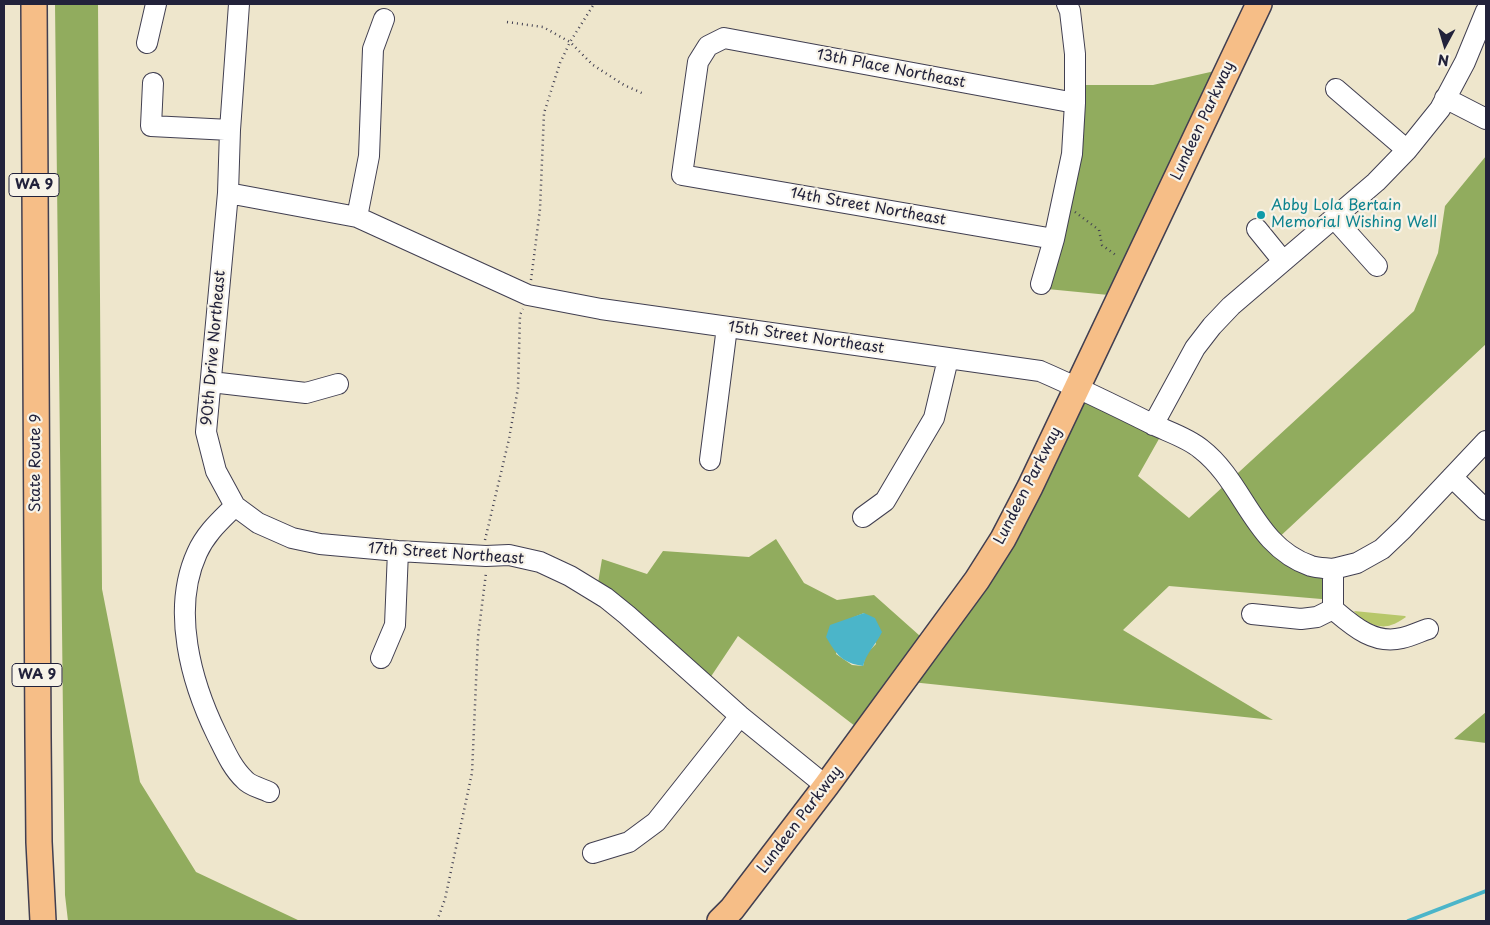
<!DOCTYPE html>
<html>
<head>
<meta charset="utf-8">
<style>
	body { margin:0 }
	#map { position:relative; width:1490px; height:925px; overflow:hidden; background:#eee6cc; font-family:"Playpen Sans",sans-serif }
	canvas { display:block }
	.frame { position:absolute; inset:0; border:5px solid #22223b; pointer-events:none }
	.north { position:absolute; left:1420px; top:20px; width:50px; height:50px; -webkit-text-stroke:4px #f7f3e8; paint-order:stroke; rotate:186deg; font-size:14px; font-weight:700; line-height:20px; text-align:center; color:#22223b }
	.north::after { content:''; display:block; margin:auto; width:18px; height:22px; background:#22223b; clip-path:polygon(50% 0,100% 100%,50% 72%,0 100%) }
</style>
</head>
<body>
<div id="map">
<canvas width="1490" height="925"></canvas>
<div class="frame"></div>
<div class="north">N</div>
</div>
<script>
const context = document.querySelector('canvas').getContext('2d');
context.lineJoin = 'round';
function paint(path, color) { context.fillStyle = color; context.fill(path, 'evenodd'); }
function strokePath(path, color, width, dash) { context.strokeStyle = color; context.lineWidth = width; context.lineCap = dash ? 'butt' : 'round'; context.setLineDash(dash || []); context.stroke(path); }
function label(font, color, halo, rows, align = 'center') {
  context.font = font + ' "Playpen Sans",sans-serif'; context.lineWidth = 4.5; context.setLineDash([]); context.textBaseline = 'middle'; context.strokeStyle = halo; context.fillStyle = color; for (const [text, x, y, turn = 0] of rows) {
    context.save(); context.translate(x, y); context.rotate((+turn || 0) * Math.PI / 180); context.textAlign = isNaN(turn) ? turn : align; if (halo) context.strokeText(text, 0, 0); context.fillText(text, 0, 0); context.restore();
  }
}
const green = new Path2D(`
	M1354,611l51,5 1,1c-5,3 -10,7 -15,8 -12,5 -30,-4 -37,-14z`);
const forest = new Path2D(`
	M55,4h43l4,585 38,193 56,90 104,49h-232l-3,-26z
	M1228,68l-109,228 -82,-8 17,-49 20,-154h79z
	M1486,156v188l-213,199 60,26v31l-164,-14 -46,44 150,90 -371,-39 -38,52 -126,-97 -34,51 -107,-98 5,-30 45,15 16,-23 86,6 27,-18 28,44 33,17 37,-5 55,49 147,-257 88,43 -26,46 51,42 225,-207 24,-58 7,-47zM864,613l12,31 -10,10 -3,12 -11,-1 -16,-11 11,-34z
	M1486,712v31l-32,-4z`);
const water = new Path2D(`
	M864,613l11,5 7,14c-7,14 -15,20 -19,34 -21,-3 -27,-12 -37,-29l4,-12z`);
const stream = new Path2D(`
	M1408,921l78,-30`);
const path = new Path2D(`
	M507,22l36,5 27,15 23,23 31,20 20,9
	M1075,212l24,18 3,15 15,11
	M531,280l9,-71 4,-96 16,-50 10,-21 24,-38
	M485,540l24,-101 9,-51 2,-73 3,-6
	M437,921l8,-22 27,-126 6,-136 8,-64`);
const minor = new Path2D(`
	M239,4l-9,126 -2,63 -22,239 10,39 19,35c-15,15 -29,27 -38,47 -26,57 -6,129 20,182 8,16 15,33 28,45 5,6 16,8 24,12
	M147,43l9,-39
	M153,83l-2,43 79,4
	M1336,89l71,61
	M1445,98l41,21
	M228,193l129,24 171,78 73,14 439,62c39,17 76,35 114,54 15,7 34,13 47,24 44,34 52,97 110,117 7,2 15,2 22,3
	M357,217l12,-61 4,-107 11,-30
	M1334,218l43,48
	M1257,229l26,32
	M1054,239l-372,-64 16,-113 10,-16 16,-8 351,65
	M1041,284l13,-45 18,-85 3,-51v-49l-5,-43 -3,-7
	M211,382l95,11 32,-9
	M1153,425l42,-77 17,-22 19,-20 145,-124 31,-32 33,-41 25,-47 21,-51
	M710,460l17,-133
	M1452,477l34,33
	M235,506l23,17 34,15 28,6 78,7 88,5 23,-1 31,7 30,14 36,22 21,17 113,101 86,70
	M863,517l22,-16 49,-83 14,-59
	M1333,609v-40l24,-6 25,-14 21,-20 83,-88
	M1252,614l49,5 16,-2 16,-8c20,17 41,36 69,29 9,-2 17,-6 26,-9
	M381,658l14,-33 3,-74
	M593,853l36,-11 27,-20 84,-106`);
const major = new Path2D(`
	M34,4l4,733 1,105 4,79
	M720,921l12,-12 94,-123 151,-206 26,-41 27,-52 229,-483`);
const markers = [
	[1261,215,5,"#0f9aa8"]
];
const shields = [
	[34,185,50],
	[37,675,50]
];
const shieldNames = [
	["WA 9",34,185],
	["WA 9",37,675]
];
const streetNames = [
	["13th Place Northeast",891,69,11],
	["Lundeen Parkway",1203,121,-65],
	["14th Street Northeast",868,207,10],
	["15th Street Northeast",806,338,8],
	["90th Drive Northeast",214,348,-85],
	["State Route 9",36,463,-90],
	["Lundeen Parkway",1028,486,-63],
	["17th Street Northeast",446,554,4],
	["Lundeen Parkway",800,820,-53]
];
const cultureNames = [
	["Abby Lola Bertain",1271,206],
	["Memorial Wishing Well",1271,223]
];
paint(green, '#b7c76a');
paint(forest, '#91ac5e');
paint(water, '#4bb5c9');
strokePath(stream, '#4bb5c9', 4);
strokePath(minor, '#413f51', 22);
strokePath(major, '#413f51', 28);
strokePath(path, '#413f51', 2.5, [1, 4]);
strokePath(minor, '#fff', 20);
strokePath(major, '#f6be87', 25);
for (const [x, y, r, color] of markers) { const dot = new Path2D(); dot.arc(x, y, r, 0, 2 * Math.PI); context.fillStyle = color; context.fill(dot); strokePath(dot, '#f7f3e8', 2); }
for (const [x, y, w] of shields) { const box = new Path2D(); box.roundRect(x - w / 2, y - 11.5, w, 23, 4); context.fillStyle = '#f7f3e8'; context.fill(box); strokePath(box, '#22223b', 1); }
label('bold 14px', '#22223b', null, shieldNames);
label('15px', '#22223b', '#f7f3e8', streetNames);
label('15px', '#0d838f', '#f7f3e8', cultureNames, 'left');
</script>
</body>
</html>
